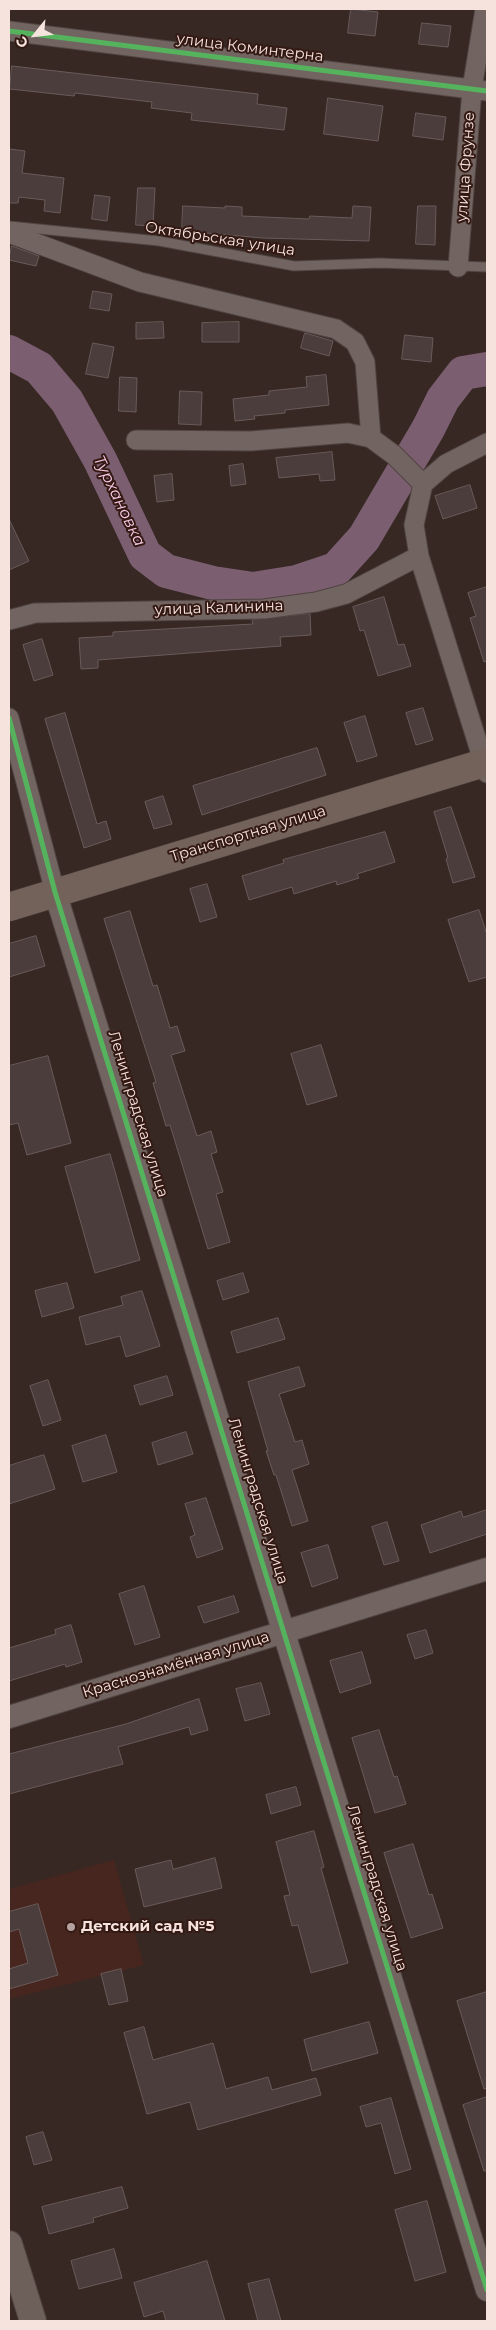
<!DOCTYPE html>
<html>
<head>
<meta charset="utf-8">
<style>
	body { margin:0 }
	#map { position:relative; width:496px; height:2330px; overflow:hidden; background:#372824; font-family:Montserrat,sans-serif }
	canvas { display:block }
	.frame { position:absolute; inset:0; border:10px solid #f6e3de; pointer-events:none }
	.north { position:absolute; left:10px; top:10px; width:50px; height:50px; -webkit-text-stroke:4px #341913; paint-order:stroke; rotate:241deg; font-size:14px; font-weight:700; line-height:20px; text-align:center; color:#f6e3de }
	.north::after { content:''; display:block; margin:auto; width:18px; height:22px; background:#f6e3de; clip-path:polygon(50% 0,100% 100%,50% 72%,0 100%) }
</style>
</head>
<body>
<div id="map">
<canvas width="496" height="2330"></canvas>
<div class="frame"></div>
<div class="north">С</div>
</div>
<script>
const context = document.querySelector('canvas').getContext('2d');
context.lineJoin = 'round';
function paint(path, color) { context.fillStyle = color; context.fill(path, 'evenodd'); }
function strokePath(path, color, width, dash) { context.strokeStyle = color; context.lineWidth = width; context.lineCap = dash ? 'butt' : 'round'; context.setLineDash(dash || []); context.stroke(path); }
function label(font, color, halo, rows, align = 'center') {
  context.font = font + ' Montserrat,sans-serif'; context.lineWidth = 4; context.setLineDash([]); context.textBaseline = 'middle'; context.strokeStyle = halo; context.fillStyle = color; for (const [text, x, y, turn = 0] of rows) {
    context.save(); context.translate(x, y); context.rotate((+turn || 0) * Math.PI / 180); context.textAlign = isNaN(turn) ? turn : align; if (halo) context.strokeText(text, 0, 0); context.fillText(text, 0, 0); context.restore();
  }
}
const built = new Path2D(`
	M114,1860l30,105 -135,34v-110z`);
const river = new Path2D(`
	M9,352l30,16 28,33 33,59 45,95 21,16 47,12 40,6 44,-7 39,-13 28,-31 64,-109 15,-30 20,-26 24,-4`);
const building = new Path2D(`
	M351,9l27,3 -3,24 -27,-3z
	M422,23l29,3 -3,21 -29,-3z
	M12,66l246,28 -1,10 30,4 -3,22 -93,-10 1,-7 -41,-5 1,-6 -77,-9 -1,3 -64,-7z
	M328,98l55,8 -5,35 -54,-7z
	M416,113l30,4 -3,23 -30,-4z
	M9,149l16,2 -3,22 42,5 -4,35 -16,-2 1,-11 -26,-3 -1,6h-9z
	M138,188h17l-2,38 -17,-1z
	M95,195l15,2 -3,24 -15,-2z
	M183,206l42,2v-2l17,1v9l67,3 1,-3 42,2 1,-12 18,1 -2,34 -106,-3 -81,-7z
	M418,206h18l-1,39 -19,-1z
	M12,246l27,10 -3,10 -27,-6z
	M93,291l19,3 -3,17 -19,-3z
	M163,322l1,16 -28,1v-16z
	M239,322v20h-37v-19z
	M305,333l28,8 -4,15 -28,-8z
	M405,335l28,3 -2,24 -29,-3z
	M93,343l21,4 -6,31 -22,-4z
	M326,375l3,30 -44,5v3l-31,3 1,3 -20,2 -2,-22 36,-4v-4l38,-4 -1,-10z
	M120,377l17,1 -1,34 -17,-1z
	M180,391l22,1 -1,33 -22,-1z
	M332,452l3,28 -15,1 -1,-7 -40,4 -3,-20z
	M243,464l3,20 -15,2 -2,-20z
	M172,474l2,26 -17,2 -3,-26z
	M470,485l7,23 -34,11 -8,-23z
	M9,519l20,42 -20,9z
	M487,587v74l-3,1 -14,-44 6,-2 -8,-23z
	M384,597l14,48 6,-1 7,22 -33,10 -14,-46 -4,1 -7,-24z
	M310,614l1,21 -31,2 1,9 -183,14v8l-17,1 -2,-31 34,-2v-4l140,-8 -1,-4z
	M42,639l11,36 -19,6 -11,-36z
	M423,708l10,32 -17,5 -10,-32z
	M65,713l32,111 9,-3 5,18 -27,9 -39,-129z
	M365,716l12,40 -20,6 -13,-39z
	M317,748l9,27 -124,40 -9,-29z
	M163,796l9,28 -18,5 -9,-27z
	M451,807l24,70 -22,6 -7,-24 2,-1 -14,-46z
	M385,832l10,30 -38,12 2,4 -22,7 -1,-4 -42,13 -2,-7 -43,13 -7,-24 42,-13 -1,-3z
	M207,884l10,33 -17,5 -10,-33z
	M479,910l8,25v42l-18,5 -21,-62z
	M130,911l23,75 4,-1 13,43 7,-2 8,25 -14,4 26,81 14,-5 6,21 -6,2 12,38 -7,2 14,48 -22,7 -38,-124 -4,1 -13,-43 3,-1 -52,-163z
	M36,936l9,30 -36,11v-33z
	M321,1045l16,51 -30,9 -16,-51z
	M48,1056l23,87 -44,12 -9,-32 -9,2v-59z
	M110,1154l30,106 -45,13 -30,-106z
	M243,1273l6,19 -26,8 -6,-19z
	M67,1283l7,25 -32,9 -7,-26z
	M142,1291l18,55 -34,11 -6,-21 -34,9 -7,-28 44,-12 -2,-8z
	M278,1318l7,21 -48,14 -6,-21z
	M299,1367l6,19 -26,8 16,48 7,-2 7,24 -17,6 16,51 -16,5 -16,-51h-2l-8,-24h2l-20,-69z
	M167,1376l6,19 -33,10 -6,-19z
	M48,1380l13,40 -18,6 -13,-40z
	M186,1432l7,22 -35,11 -6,-22z
	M106,1435l11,37 -34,10 -11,-36z
	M44,1455l11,34 -46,15v-38z
	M206,1498l17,51 -26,9 -7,-21 5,-2 -10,-31z
	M487,1510v24l-57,19 -9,-28 40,-14 2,6z
	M387,1522l12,39 -15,4 -12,-38z
	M328,1545l10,33 -26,9 -11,-34z
	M144,1586l16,51 -25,8 -16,-51z
	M234,1596l5,16 -35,11 -6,-16z
	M71,1625l11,37 -16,5 -1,-3 -56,17v-33l47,-14 -1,-4z
	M426,1630l7,23 -18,6 -8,-24z
	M362,1652l9,31 -31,10 -10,-32z
	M261,1683l9,31 -25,7 -9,-32z
	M199,1699l9,31 -17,5 -2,-8 -71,20 5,17 -114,30v-40l117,-30z
	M379,1730l15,47 3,-1 9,28 -31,9 -23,-75z
	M296,1787l5,18 -30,9 -5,-19z
	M314,1831l10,36 -3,1 27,95 -37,10 -13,-48 -6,1 -8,-30 6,-1 -14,-53z
	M413,1844l16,51 3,-1 11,34 -32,10 -27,-85z
	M215,1858l7,30 -78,19 -9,-38 36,-9 2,9z
	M38,1904l20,71 -49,14v-20l19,-6 -9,-34 -10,3v-20z
	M121,1969l7,32 -19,4 -8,-31z
	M487,1992v96l-3,1 -27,-88z
	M369,2022l9,31 -66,18 -8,-31z
	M144,2027l9,33 60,-17 13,46 42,-12 4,13 44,-12 5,17 -123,35 -8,-28 -43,12 -23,-81z
	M487,2097v74h-3l-21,-66z
	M391,2098l20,71 -16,5 -14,-51 -15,4 -6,-20z
	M43,2132l9,28 -18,5 -8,-28z
	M122,2187l6,21 -35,10 1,4 -45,12 -7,-27z
	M427,2201l19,71 -31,9 -20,-71z
	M114,2249l8,29 -43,11 -8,-28z
	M207,2261l18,60h-59l-3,-10 -19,6 -10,-34z
	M269,2279l12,42h-23l-10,-37z`);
const service = new Path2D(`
	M9,226l150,15 135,25 86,-3 107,4`);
const minor = new Path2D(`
	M9,31l478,60
	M9,233l131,49 196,47 19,13 10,20 6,76
	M458,267l14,-178 13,-80
	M136,440l115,1 97,-8 23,5 23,17 29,29
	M9,620l26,-7 229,-4 52,-7 30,-8 73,-38
	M9,718l46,174
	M487,773l-68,-217 -5,-31 9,-41 23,-20 41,-21`);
const tertiary = new Path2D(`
	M55,892l432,1398
	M9,1717l478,-148`);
const secondary = new Path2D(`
	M9,2244l24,77`);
const primary = new Path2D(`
	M9,907l478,-145`);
const cycleway = new Path2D(`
	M9,31l478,60
	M9,718l46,174 432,1398`);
const markers = [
	[71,1927,5,"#b3a29d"]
];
const streetNames = [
	["улица Коминтерна",250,48,7],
	["улица Фрунзе",466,167,-86],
	["Октябрьская улица",220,239,9],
	["улица Калинина",219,608,-2],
	["Транспортная улица",248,834,-17],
	["Ленинградская улица",138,1114,73],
	["Ленинградская улица",258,1501,73],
	["Краснознамённая улица",176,1665,-17],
	["Ленинградская улица",377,1888,73]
];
const poiNames = [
	["Детский сад №5",81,1927]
];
const waterNames = [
	["Турхановка",119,501,64]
];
paint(built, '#46261e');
strokePath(river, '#7b5e70', 34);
paint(building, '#4a3d3c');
strokePath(building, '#695b5a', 1);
strokePath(service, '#504440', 11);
strokePath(minor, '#504440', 21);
strokePath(tertiary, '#504440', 24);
strokePath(secondary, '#504440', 28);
strokePath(primary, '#504440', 29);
strokePath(service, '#716461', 9);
strokePath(minor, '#716461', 19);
strokePath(tertiary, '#716461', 22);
strokePath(secondary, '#6d5f5a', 26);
strokePath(primary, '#72625a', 28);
strokePath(cycleway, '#56b35d', 5);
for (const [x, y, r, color] of markers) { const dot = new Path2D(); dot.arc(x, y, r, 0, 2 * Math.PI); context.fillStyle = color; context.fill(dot); strokePath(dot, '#341913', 2); }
label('15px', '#f6e3de', '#341913', streetNames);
label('bold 15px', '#f6e3de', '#341913', poiNames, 'left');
label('italic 16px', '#f9cbe8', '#341913', waterNames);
</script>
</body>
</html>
